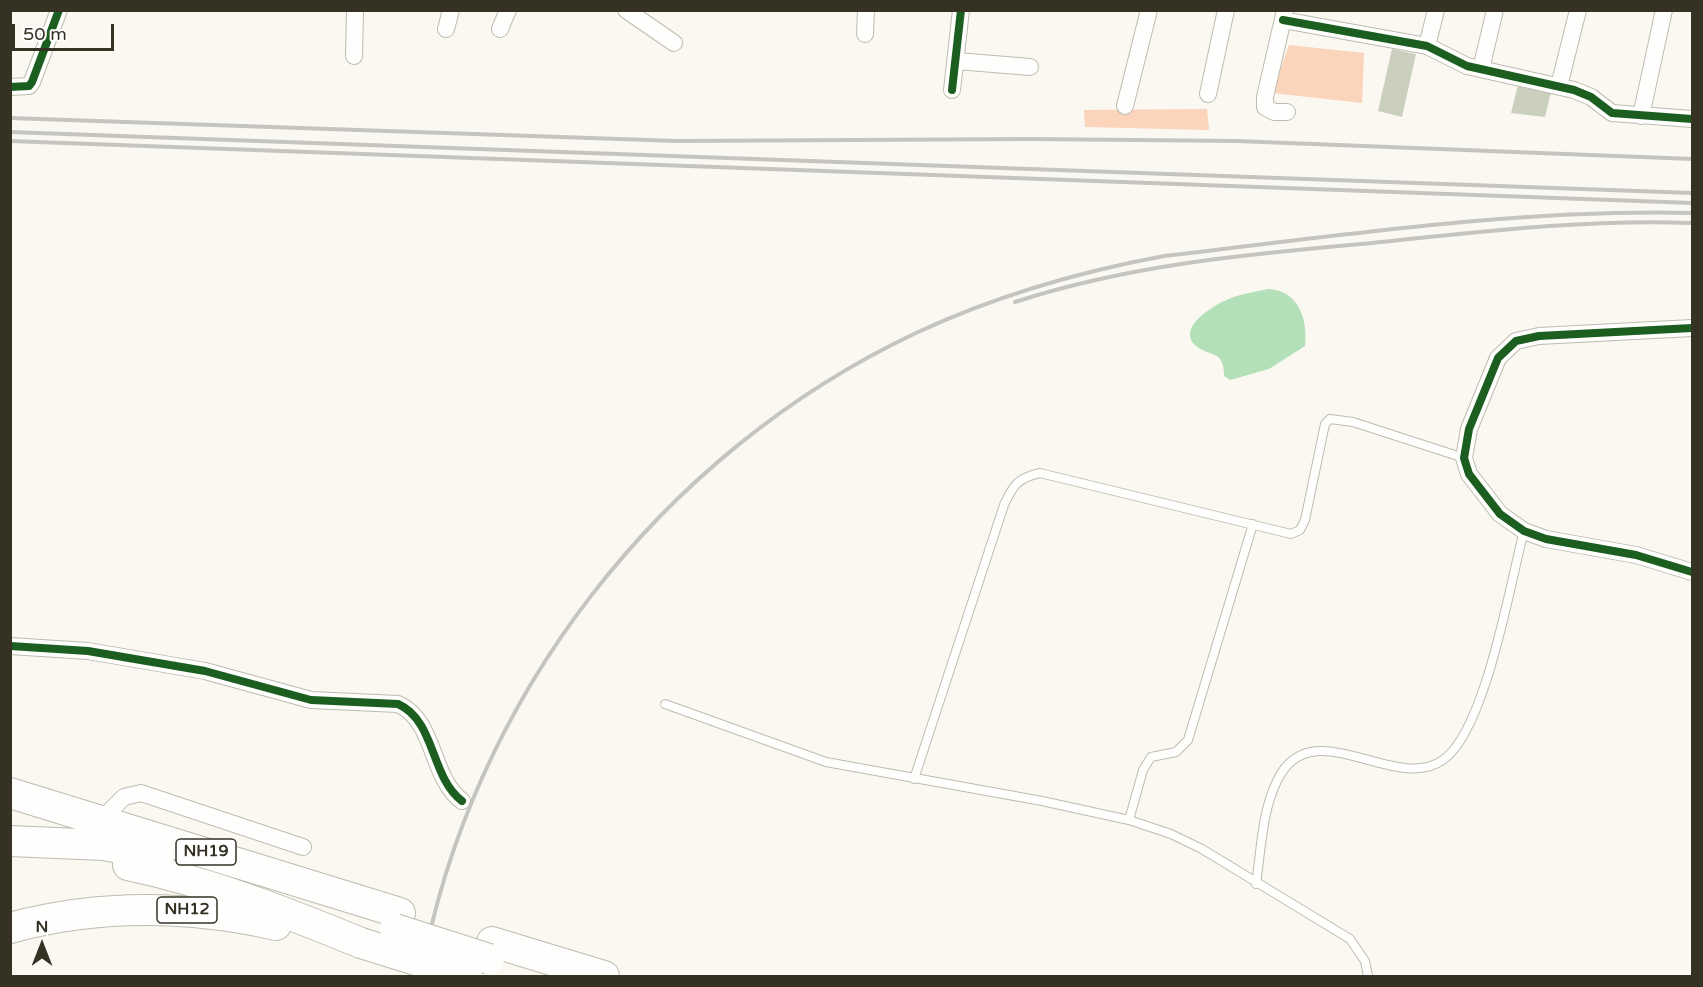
<!DOCTYPE html>
<html>
<head>
<meta charset="utf-8">
<style>
	body { margin:0 }
	#map { position:relative; width:1703px; height:987px; overflow:hidden; background:#faf8f0; font-family:"Varela Round",sans-serif }
	canvas { display:block }
	.frame { position:absolute; inset:0; border:12px solid #353224; pointer-events:none }
	.north { position:absolute; left:12px; top:915px; width:60px; height:60px; -webkit-text-stroke:4px #fff; paint-order:stroke; rotate:0deg; font-size:16px; font-weight:700; line-height:24px; text-align:center; color:#353224 }
	.north::after { content:''; display:block; margin:auto; width:21px; height:27px; background:#353224; clip-path:polygon(50% 0,100% 100%,50% 72%,0 100%) }
	.scale { position:absolute; left:12px; top:24px; width:102px; height:27px; box-sizing:border-box; border:3px solid #353224; border-top:0; padding-left:8px; font-size:18px; line-height:21px; white-space:nowrap; color:#353224; -webkit-text-stroke:4px #fff; paint-order:stroke }
</style>
</head>
<body>
<div id="map">
<canvas width="1703" height="987"></canvas>
<div class="frame"></div>
<div class="north">N</div>
<div class="scale">50 m</div>
</div>
<script>
const context = document.querySelector('canvas').getContext('2d');
context.lineJoin = 'round';
function paint(path, color) { context.fillStyle = color; context.fill(path, 'evenodd'); }
function strokePath(path, color, width, dash) { context.strokeStyle = color; context.lineWidth = width; context.lineCap = dash ? 'butt' : 'round'; context.setLineDash(dash || []); context.stroke(path); }
function label(font, color, halo, rows, align = 'center') {
  context.font = font + ' "Varela Round",sans-serif'; context.lineWidth = 4.5; context.setLineDash([]); context.textBaseline = 'middle'; context.strokeStyle = halo; context.fillStyle = color; for (const [text, x, y, turn = 0] of rows) {
    context.save(); context.translate(x, y); context.rotate((+turn || 0) * Math.PI / 180); context.textAlign = isNaN(turn) ? turn : align; if (halo) context.strokeText(text, 0, 0); context.fillText(text, 0, 0); context.restore();
  }
}
const green = new Path2D(`
	M1289,45l75,8 -2,50 -90,-10z
	M1207,109l2,21 -124,-3 -1,-17z`);
const water = new Path2D(`
	M1269,289c30,2 39,31 36,57l-36,23 -39,11 -6,-4c0,-28 -15,-18 -29,-31 -20,-20 27,-45 42,-49 10,-3 21,-5 32,-7z`);
const building = new Path2D(`
	M1392,49l24,5 -14,63 -24,-6z
	M1518,85l33,7 -6,25 -34,-4z`);
const lane = new Path2D(`
	M665,704l161,58 216,39 87,19 42,14 31,15 148,90 15,22 3,15
	M914,779l90,-274c9,-20 14,-27 36,-32l251,61 9,-4 5,-10 20,-96 5,-5 23,3 111,36
	M1129,820l14,-50 8,-13 25,-5 12,-12 65,-216
	M1256,884c5,-33 6,-73 21,-103 34,-72 117,13 166,-21 43,-30 67,-177 81,-229`);
const street = new Path2D(`
	M626,10l48,33
	M1285,10l-20,87v10l9,5h13
	M1283,20l144,26 40,20 107,24 17,7 21,16 80,6
	M446,29l5,-19
	M500,29l8,-19
	M865,34l1,-24
	M1427,46l9,-36
	M354,56l1,-46
	M957,61l73,6
	M1481,69l14,-59
	M1559,86l19,-76
	M10,87l19,-1 3,-4 27,-72
	M952,90l9,-80
	M1208,94l18,-84
	M1125,106l24,-96
	M1641,116l23,-106
	M1692,328l-153,8 -23,5 -18,17 -29,71 -5,29 5,16 31,40 24,17 22,8 90,16 56,17
	M10,646l78,5 117,20 106,29 87,4c38,17 32,73 64,97
	M102,819l22,-22 17,-4 162,54`);
const highway = new Path2D(`
	M10,793l390,120
	M10,841l93,4 56,10
	M128,865c81,17 157,47 233,78
	M10,928c89,-24 177,-23 266,-3
	M492,942l112,34`);
const rail = new Path2D(`
	M10,118l667,23 354,-2 206,2 455,18
	M10,132l1682,61
	M10,141l1682,62
	M1015,302c116,-38 236,-48 357,-59 107,-11 213,-24 320,-20
	M421,976c49,-277 240,-523 495,-643 79,-37 162,-61 248,-77 175,-20 352,-47 528,-43`);
const highwayBridge = new Path2D(`
	M395,929l94,30
	M361,943l106,33`);
const cycleway = new Path2D(`
	M1283,20l144,26 40,20 107,24 17,7 21,16 80,6
	M10,87l19,-1 3,-4 27,-72
	M952,90l9,-80
	M1692,328l-153,8 -23,5 -18,17 -29,71 -5,29 5,16 31,40 24,17 22,8 90,16 56,17
	M10,646l78,5 117,20 106,29 87,4c38,17 32,73 64,97`);
const shields = [
	[206,852,60],
	[187,910,60]
];
const shieldNames = [
	["NH19",206,852],
	["NH12",187,910]
];
paint(green, '#fcd3bb');
paint(water, '#b3e0b8');
paint(building, '#cbcfbd');
strokePath(lane, '#bebcb1', 10);
strokePath(street, '#bebcb1', 18);
strokePath(highway, '#bebcb1', 32);
strokePath(lane, '#fefefd', 8);
strokePath(street, '#fefefd', 16);
strokePath(highway, '#fefefd', 30);
strokePath(rail, '#c4c4c1', 4);
strokePath(highwayBridge, '#bebcb1', 32, []);
strokePath(highwayBridge, '#fefefd', 30);
strokePath(cycleway, '#1b5e20', 8);
for (const [x, y, w] of shields) { const box = new Path2D(); box.roundRect(x - w / 2, y - 13, w, 26, 4.5); context.fillStyle = '#fff'; context.fill(box); strokePath(box, '#353224', 1.5); }
label('bold 16px', '#353224', null, shieldNames);
</script>
</body>
</html>
